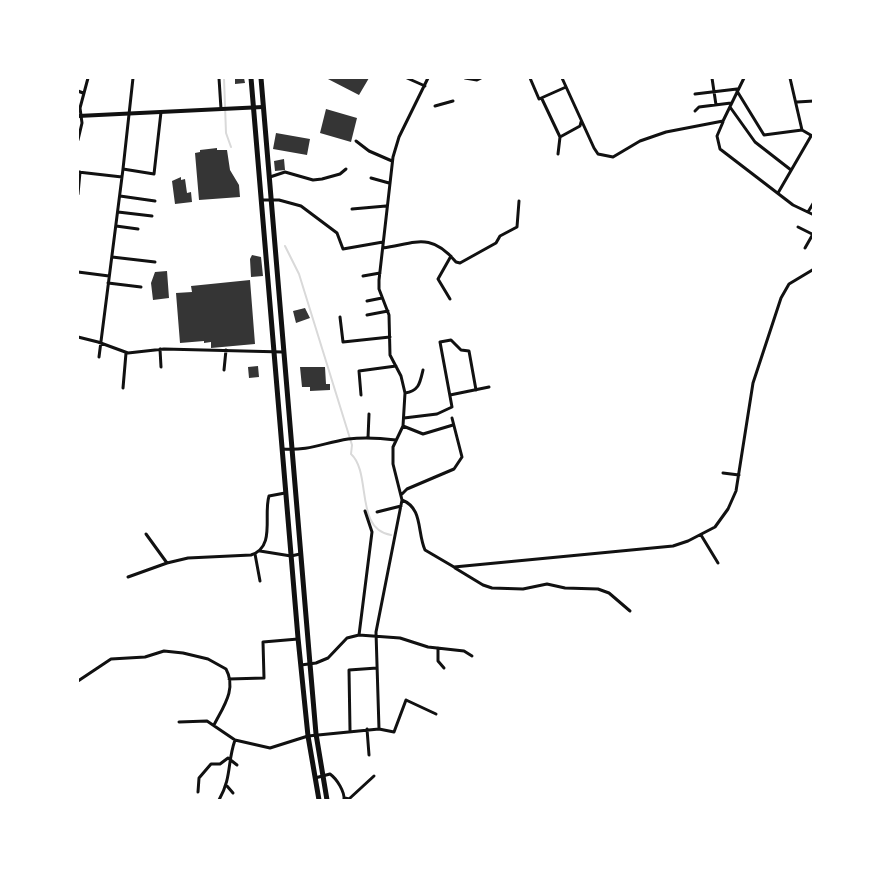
<!DOCTYPE html>
<html>
<head>
<meta charset="utf-8">
<style>
	body { margin:0 }
	#map { position:relative; width:891px; height:878px; overflow:hidden; background:#fff; font-family:"Space Grotesk",sans-serif }
	canvas { display:block }
	.frame { position:absolute; inset:0; border:79px solid #fff; pointer-events:none }
</style>
</head>
<body>
<div id="map">
<canvas width="891" height="878"></canvas>
<div class="frame"></div>
</div>
<script>
const context = document.querySelector('canvas').getContext('2d');
context.lineJoin = 'round';
function strokePath(path, color, width, dash) { context.strokeStyle = color; context.lineWidth = width; context.lineCap = dash ? 'butt' : 'round'; context.setLineDash(dash || []); context.stroke(path); }
function paint(path, color) { context.fillStyle = color; context.fill(path, 'evenodd'); }
const stream = new Path2D(`
	M224,78l2,55 5,14
	M285,246l14,28 53,171 -1,9c21,19 3,75 40,81`);
const building = new Path2D(`
	M235,78h9l1,5 -10,1z
	M326,78h43l-10,17z
	M326,109l31,9 -6,24 -31,-9z
	M276,133l34,6 -3,16 -34,-6z
	M217,148v2h10l3,20 9,15 1,12 -41,3 -4,-47 5,-1v-2z
	M284,159l1,11 -10,1 -1,-10z
	M181,177v3l4,-1 2,14 4,-1 1,10 -17,2 -3,-23z
	M252,255l9,2 2,19 -12,1 -1,-18z
	M167,271l2,27 -16,2 -2,-17 4,-11z
	M250,280l5,64 -44,4v-6l-7,1v-2l-24,2 -4,-50 16,-1 -1,-6z
	M305,308l5,10 -14,5 -3,-12z
	M258,366l1,11 -10,1 -1,-11z
	M300,367h25l1,17h4v6l-20,1v-4h-8z`);
const minor = new Path2D(`
	M219,78l2,31
	M407,78l18,8
	M465,78l12,2 4,-2
	M530,78l9,21 27,-12
	M562,78l32,70 4,6 15,3 27,-16 26,-9 57,-11 21,-43
	M712,78l4,27
	M790,78l12,52 12,7
	M78,91l5,2
	M737,91l27,44 38,-5
	M695,94l42,-5
	M542,99l18,38 20,-11 1,-4
	M797,102l17,-1
	M435,106l18,-5
	M730,107l25,35 36,28
	M695,111l4,-4 32,-4
	M723,122l-6,14 3,13 73,56 21,10
	M78,140l4,-17 -2,-15 8,-30
	M356,141l13,10 23,10
	M558,154l2,-17
	M123,169l31,5 7,-62
	M78,172l44,5
	M270,177l15,-5 28,8 9,-1 18,-5 6,-5
	M371,178l18,5
	M778,193l33,-57
	M78,194l2,-22
	M120,196l35,5
	M261,200h18l22,6 36,27 6,16 40,-7
	M352,209l34,-3
	M118,212l34,4
	M808,212l6,-10
	M116,226l22,3
	M798,227l16,8
	M383,248c33,-5 48,-16 73,14l4,1 36,-20 4,-7 17,-9 2,-26
	M805,248l8,-14
	M112,257l43,5
	M78,272l31,4
	M363,276l17,-3
	M108,283l33,4
	M450,299l-12,-20 13,-23
	M367,301l15,-3
	M367,315l21,-4
	M340,317l3,25 47,-5
	M78,337l20,5 30,11 36,-4 119,3
	M160,349l1,18
	M99,357l24,-188 10,-91
	M224,370l2,-20
	M123,388l3,-35
	M405,393c14,-2 15,-10 18,-23
	M361,395l-2,-24 37,-5
	M450,395l39,-8
	M404,418l33,-4 15,-7 -12,-65 11,-2 10,10 8,1 7,39
	M403,426l20,8 30,-9
	M368,438l1,-24
	M282,449c27,2 41,-6 66,-10 16,-2 32,-1 48,1
	M723,473l16,2
	M401,495l6,-6 47,-20 8,-12 -10,-39
	M402,500c21,8 15,32 23,50l29,17 219,-21 15,-5 27,-14 13,-18 8,-18 17,-108 28,-85 8,-14 25,-15
	M377,512l24,-6
	M146,534l21,29 21,-5 63,-3c25,-8 12,-40 18,-59l16,-3
	M701,535l17,28
	M260,551l31,5 9,-2
	M255,554l5,27
	M455,568l28,17 9,3 31,1 24,-5 18,4 33,1 11,4 21,18
	M128,577l39,-14
	M359,635l13,-103 -7,-21
	M438,648v13l6,7
	M301,665l15,-2 12,-5 19,-20 12,-3 41,3 28,9 36,4 8,5
	M229,679l35,-1 -1,-36 35,-3
	M78,681l33,-22 34,-2 19,-6 19,2 25,6 18,10c11,20 -3,38 -12,56
	M179,722l28,-1 28,19 35,8 38,-12 71,-7 -3,-97 26,-132 -9,-36v-17l10,-21 2,-33 -4,-17 -11,-21 -1,-40 -10,-26v-9l14,-123 6,-20 29,-59
	M367,729l2,26
	M379,729l15,3 12,-32 30,14
	M350,730l-1,-60 28,-2
	M315,778l15,-4c7,5 15,18 14,26
	M227,786l6,7
	M198,792l1,-14 12,-14h9l8,-6 9,7
	M345,798l4,1 25,-23
	M219,800c13,-23 8,-37 16,-60`);
const tertiary = new Path2D(`
	M78,116l185,-9`);
const primary = new Path2D(`
	M251,78l47,560 10,98 11,64
	M261,78l49,586 6,70 11,66`);
strokePath(stream, '#d9d9d9', 2);
paint(building, '#353535');
strokePath(minor, '#111', 3);
strokePath(tertiary, '#111', 4);
strokePath(primary, '#111', 5);
</script>
</body>
</html>
